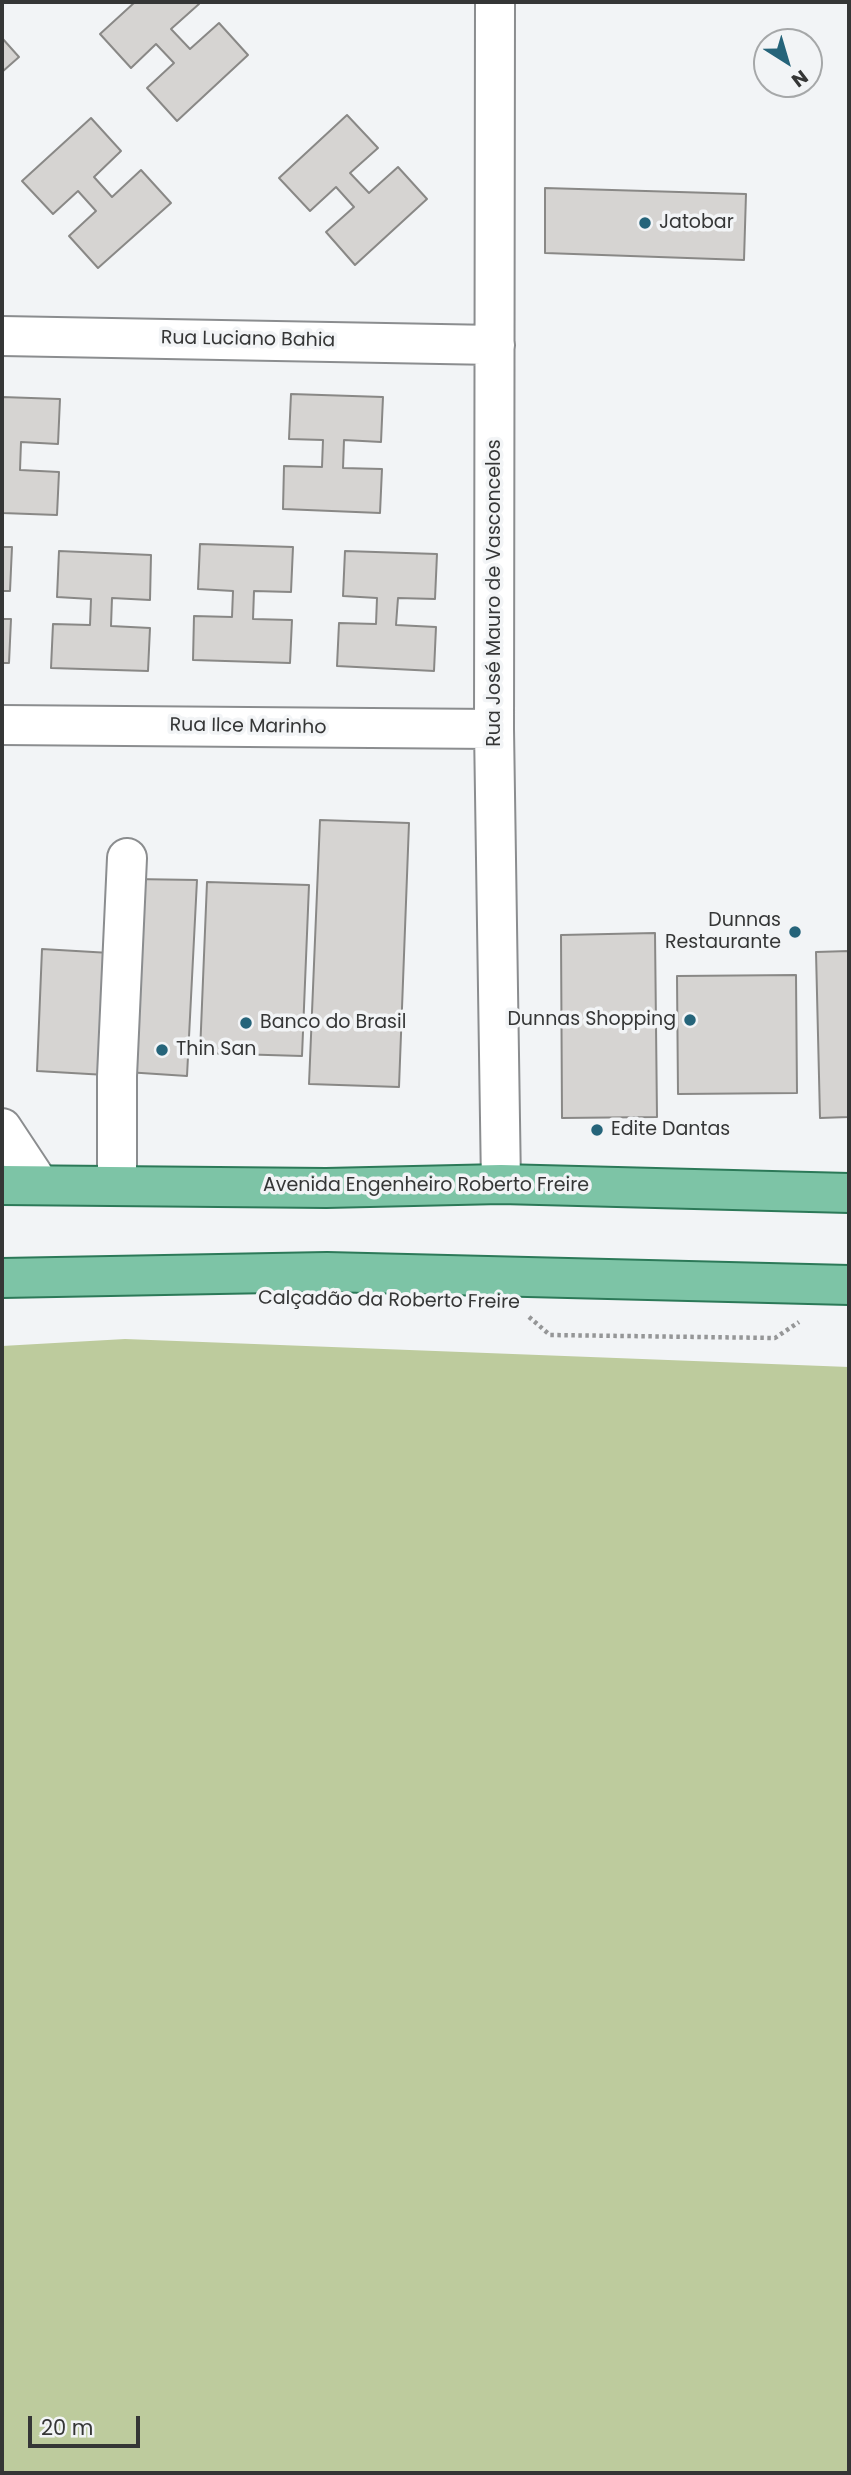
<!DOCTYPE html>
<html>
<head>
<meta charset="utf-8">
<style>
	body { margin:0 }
	#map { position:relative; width:851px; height:2475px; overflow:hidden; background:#f2f4f6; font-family:Poppins,sans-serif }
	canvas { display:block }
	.frame { position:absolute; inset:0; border:4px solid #353636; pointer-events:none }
	.north { position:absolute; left:753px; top:28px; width:70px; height:70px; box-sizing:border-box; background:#f2f4f6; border:2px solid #a6a8a9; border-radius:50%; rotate:143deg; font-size:19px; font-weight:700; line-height:28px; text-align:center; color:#353636 }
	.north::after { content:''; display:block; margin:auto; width:24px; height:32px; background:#25647a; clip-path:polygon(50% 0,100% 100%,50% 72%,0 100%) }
	.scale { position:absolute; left:28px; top:2416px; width:112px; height:32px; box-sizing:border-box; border:4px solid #353636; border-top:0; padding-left:9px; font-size:21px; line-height:24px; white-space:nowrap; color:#353636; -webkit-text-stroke:5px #f2f4f6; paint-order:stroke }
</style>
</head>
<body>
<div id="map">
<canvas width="851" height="2475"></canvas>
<div class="frame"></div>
<div class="north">N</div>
<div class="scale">20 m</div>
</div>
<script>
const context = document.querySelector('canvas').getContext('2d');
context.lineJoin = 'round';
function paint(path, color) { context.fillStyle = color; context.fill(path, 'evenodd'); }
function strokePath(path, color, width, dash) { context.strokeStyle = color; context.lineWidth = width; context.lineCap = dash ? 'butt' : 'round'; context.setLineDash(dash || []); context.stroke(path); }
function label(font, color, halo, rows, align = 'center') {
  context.font = font + ' Poppins,sans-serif'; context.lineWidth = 7; context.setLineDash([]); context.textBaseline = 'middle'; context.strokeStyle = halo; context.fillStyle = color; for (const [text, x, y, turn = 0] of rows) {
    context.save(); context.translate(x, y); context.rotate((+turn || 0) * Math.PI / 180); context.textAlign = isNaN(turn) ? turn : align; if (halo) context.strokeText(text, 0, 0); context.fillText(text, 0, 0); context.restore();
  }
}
const green = new Path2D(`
	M125,1339l724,28v1106h-847v-1127z`);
const building = new Path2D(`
	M135,2h62l2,2 -28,25 19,20 29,-26 29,32 -71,66 -30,-33 27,-25 -18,-19 -25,24 -31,-34z
	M2,38l17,19 -17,15z
	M347,115l31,33 -28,25 19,20 29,-26 29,32 -72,66 -29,-33 28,-25 -18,-20 -26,24 -31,-33z
	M91,118l30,33 -27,26 18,20 29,-27 30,33 -73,65 -29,-32 27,-25 -18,-20 -25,23 -31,-33z
	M545,188l201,6 -2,66 -199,-7z
	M291,394l92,3 -2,45 -37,-2 -1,28 39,1 -2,44 -97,-4 1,-43 38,1 1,-27 -34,-1z
	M2,397l58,2 -2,45 -37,-2 -1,28 39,2 -2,43 -55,-2z
	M200,544l93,3 -2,45 -37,-1 -1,28 39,1 -2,43 -97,-3 1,-44 38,1 1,-26 -35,-2z
	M2,547h10l-2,44h-8z
	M59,551l92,4 -1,45 -38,-2 -1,28 39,2 -2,43 -97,-3 2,-44 37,1 1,-26 -34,-2z
	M345,551l92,3 -2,45 -37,-1 -2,27 40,2 -2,44 -97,-5 2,-43 37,1 1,-26 -34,-2z
	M2,619h9l-2,44h-7z
	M320,820l89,3 -10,264 -90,-3z
	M133,879l64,1 -10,196 -61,-4z
	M207,882l102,3 -7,171 -102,-3z
	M655,933l2,184 -95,1 -1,-183z
	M42,949l68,4 -4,122 -69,-4z
	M849,951v166l-29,1 -4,-166z
	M796,975l1,118 -119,1 -1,-118z`);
const path = new Path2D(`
	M529,1317l21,18 225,3 24,-16`);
const minor = new Path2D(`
	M495,2l-1,727 7,455
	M2,336l493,9
	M2,725l492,4
	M2,1128l37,56
	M117,1185v-109l10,-218`);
const major = new Path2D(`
	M2,1185l324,3 175,-4 348,9
	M2,1278l325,-6 522,13`);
const markers = [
	[645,223,7,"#25647a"],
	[795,932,7,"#25647a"],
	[690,1020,7,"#25647a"],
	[246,1023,7,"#25647a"],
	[162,1050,7,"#25647a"],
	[597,1130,7,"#25647a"]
];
const poiNames = [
	["Jatobar",659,223],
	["Dunnas",781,921,"right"],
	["Restaurante",781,943,"right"],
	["Dunnas Shopping",676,1020,"right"],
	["Banco do Brasil",260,1023],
	["Thin San",176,1050],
	["Edite Dantas",611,1130]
];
const streetNames = [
	["Rua Luciano Bahia",248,340,1],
	["Rua José Mauro de Vasconcelos",495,593,-90],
	["Rua Ilce Marinho",248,727,1],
	["Avenida Engenheiro Roberto Freire",426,1186],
	["Calçadão da Roberto Freire",389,1301,1]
];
paint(green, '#bdcb9d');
paint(building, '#d6d4d2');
strokePath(building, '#898886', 2);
strokePath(minor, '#8b8d8f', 42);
strokePath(major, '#2c7958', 42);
strokePath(path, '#959697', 4.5, [3.5, 3.5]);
strokePath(minor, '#fff', 38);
strokePath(major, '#7dc4a6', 38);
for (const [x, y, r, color] of markers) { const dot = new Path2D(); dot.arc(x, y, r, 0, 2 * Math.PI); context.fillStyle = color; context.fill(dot); strokePath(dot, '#f2f4f6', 2.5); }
label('19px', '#353636', '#f2f4f6', poiNames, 'left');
label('19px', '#353636', '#f2f4f6', streetNames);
</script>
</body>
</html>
